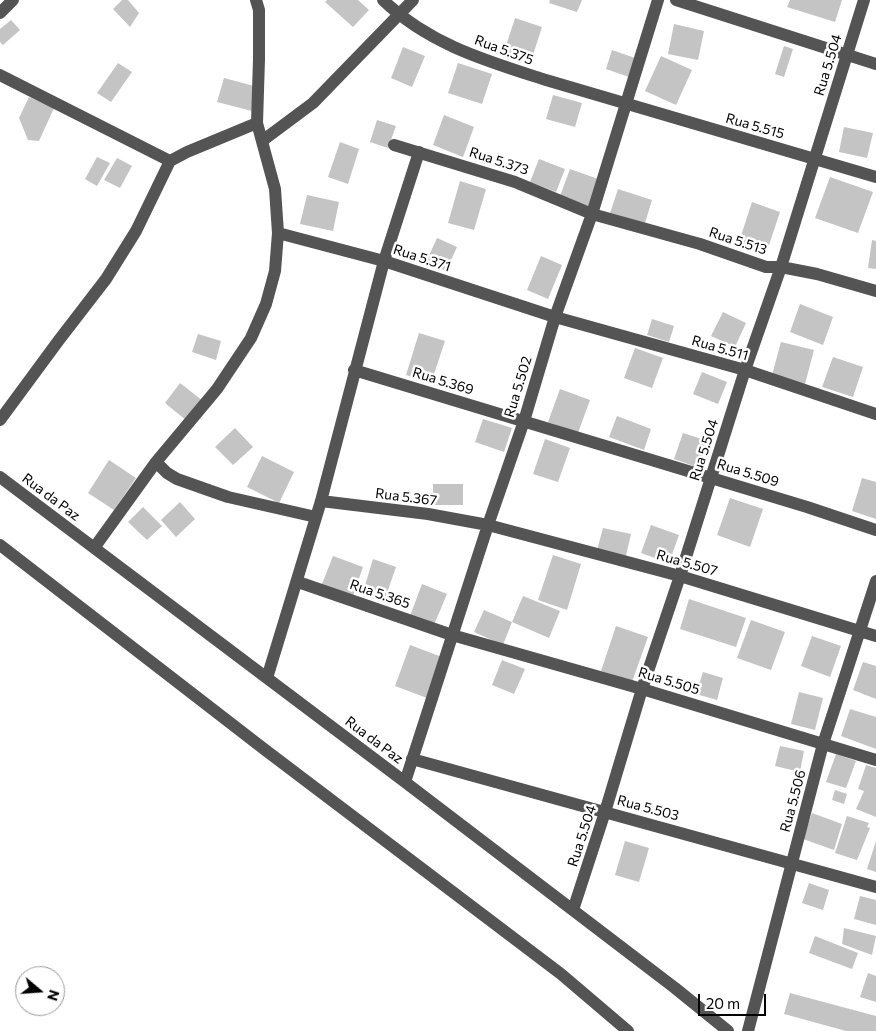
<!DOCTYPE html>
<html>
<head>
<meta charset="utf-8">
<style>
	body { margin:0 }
	#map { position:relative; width:876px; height:1031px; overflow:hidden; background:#fff; font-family:Commissioner,sans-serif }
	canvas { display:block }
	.north { position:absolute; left:15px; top:966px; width:50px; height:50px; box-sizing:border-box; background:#fff; border:1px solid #999; border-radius:50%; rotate:108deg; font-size:14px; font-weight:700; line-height:20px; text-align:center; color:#000 }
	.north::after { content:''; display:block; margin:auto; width:18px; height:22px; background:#000; clip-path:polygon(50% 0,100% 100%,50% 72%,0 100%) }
	.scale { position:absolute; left:698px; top:994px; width:68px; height:22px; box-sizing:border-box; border:2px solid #000; border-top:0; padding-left:6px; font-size:15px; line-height:18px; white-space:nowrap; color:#000; -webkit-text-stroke:4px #fff; paint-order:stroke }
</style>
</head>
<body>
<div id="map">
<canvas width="876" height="1031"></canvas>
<div class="north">N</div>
<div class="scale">20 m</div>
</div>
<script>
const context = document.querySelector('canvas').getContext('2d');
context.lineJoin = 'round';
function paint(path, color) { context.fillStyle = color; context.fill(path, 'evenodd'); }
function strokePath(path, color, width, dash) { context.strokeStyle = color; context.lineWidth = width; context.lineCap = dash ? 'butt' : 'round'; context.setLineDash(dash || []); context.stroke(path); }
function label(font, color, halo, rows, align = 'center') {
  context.font = font + ' Commissioner,sans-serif'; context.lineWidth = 5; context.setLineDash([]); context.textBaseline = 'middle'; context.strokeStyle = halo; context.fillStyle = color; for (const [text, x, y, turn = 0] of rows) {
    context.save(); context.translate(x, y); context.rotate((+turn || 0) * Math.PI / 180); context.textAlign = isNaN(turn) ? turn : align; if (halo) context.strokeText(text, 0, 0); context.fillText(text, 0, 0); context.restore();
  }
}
const building = new Path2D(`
	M122,0h6l11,13 -9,14 -17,-18z
	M327,0h31l11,10 -16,17 -28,-25z
	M550,0h32l-5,12 -28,-9z
	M790,0h52l-7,22 -48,-15z
	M515,18l27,9 -11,34 -27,-9z
	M11,20l9,10 -17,15 -3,-3v-13z
	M674,24l30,7 -6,29 -30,-6z
	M784,46l9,3 -9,28 -9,-3z
	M403,47l22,9 -13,31 -21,-9z
	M612,50l23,8 -6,19 -23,-8z
	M661,56l31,14 -16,35 -31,-14z
	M118,63l14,9 -21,30 -14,-9z
	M458,63l34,11 -10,30 -34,-11z
	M224,78l34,9 -6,24 -35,-9z
	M553,95l29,8 -7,24 -29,-8z
	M29,97l25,11 -15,33 -11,-1 -9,-22z
	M444,115l30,12 -11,30 -30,-12z
	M377,120l19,6 -8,22 -18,-6z
	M844,127l29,6 -6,25 -28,-6z
	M340,142l19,7 -11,35 -20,-7z
	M97,157l13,6 -13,23 -12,-7z
	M117,158l15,8 -12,22 -16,-8z
	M539,159l26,10 -9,23 -26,-10z
	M570,169l31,11 -10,27 -31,-11z
	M830,177l43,15 -15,41 -43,-15z
	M460,181l26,8 -12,41 -26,-7z
	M618,189l34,11 -7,23 -35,-10z
	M307,195l32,7 -6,29 -33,-7z
	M752,202l28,10 -14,42 -28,-9z
	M437,238l20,9 -11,24 -20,-9z
	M872,240l4,1v28l-8,-1z
	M541,256l21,9 -14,34 -21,-9z
	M800,304l33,13 -10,28 -33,-13z
	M723,312l23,11 -11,24 -24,-11z
	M652,319l22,7 -5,16 -22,-7z
	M419,333l26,8 -14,42 -25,-8z
	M198,334l23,7 -5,19 -24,-8z
	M781,342l33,8 -9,34 -33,-9z
	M635,348l28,10 -11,30 -28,-10z
	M833,357l30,10 -10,30 -31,-10z
	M702,372l25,10 -9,22 -25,-10z
	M180,383l23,18 -16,20 -22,-18z
	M560,389l30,11 -12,33 -30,-11z
	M617,416l34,13 -7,21 -35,-13z
	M483,419l29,9 -8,24 -29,-10z
	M235,428l18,19 -20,18 -18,-18z
	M683,433l25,8 -9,27 -25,-9z
	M545,439l25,9 -12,34 -25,-8z
	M262,456l32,16 -15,31 -32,-16z
	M109,460l27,18 -22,32 -26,-17z
	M862,478l14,4v37l-24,-8z
	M433,484h30v21h-30z
	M730,498l33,11 -13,38 -33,-12z
	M180,502l15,17 -19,18 -15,-17z
	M143,507l19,19 -15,14 -19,-18z
	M651,525l28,10 -10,28 -28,-10z
	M603,528l28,6 -6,26 -29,-6z
	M553,555l28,9 -14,46 -29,-10z
	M333,556l30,11 -10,29 -31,-12z
	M373,559l23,8 -12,35 -22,-7z
	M422,584l25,10 -13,31 -24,-9z
	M523,596l37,15 -11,27 -37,-16z
	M689,599l57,19 -10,29 -56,-18z
	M484,610l28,12 -9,23 -29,-13z
	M751,620l34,12 -14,38 -34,-12z
	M616,626l32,11 -16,45 -31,-11z
	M812,636l29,10 -11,31 -29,-11z
	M410,645l32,12 -15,41 -32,-12z
	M502,660l23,9 -11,25 -22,-9z
	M863,662l13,4v33l-23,-9z
	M703,672l20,6 -6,22 -21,-6z
	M799,692l24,6 -8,32 -24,-6z
	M850,709l26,8v32l-35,-13z
	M780,746l24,5 -4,21 -25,-6z
	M836,754l20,7 -10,27 -20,-6z
	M866,765l10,3v49l-20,-8 8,-18 -6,-2z
	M835,790l12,4 -3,10 -12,-4z
	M812,813l30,11 -8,26 -31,-11z
	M847,816l22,7 -2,4 3,1 -13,32 -22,-7z
	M625,841l24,7 -10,34 -24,-7z
	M876,841v31l-9,-3z
	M809,883l20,7 -6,20 -21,-7z
	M860,896l16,4v25l-22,-6z
	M844,928l32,8 -4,19 -30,-11z
	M815,936l43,17 -6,16 -43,-16z
	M868,973l8,3v26l-16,-5z
	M790,993l86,23v15h-30l-62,-17z`);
const minor = new Path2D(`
	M383,0c45,44 104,61 163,80l330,97
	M676,0l200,64
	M0,13l13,-13
	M0,75l170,86
	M262,141l51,-38 100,-103
	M394,145l121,37 77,32 108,30 66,23h15l36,7 59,17
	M278,233l106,28 171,56 190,53 131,44
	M354,370l453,137 69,23
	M0,420l59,-80 47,-61 30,-48 34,-70 17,-9 70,-29
	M156,462l11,11 10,6 51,18 88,20
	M0,477l405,305 270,206 53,43
	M321,501l107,13 60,11 192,51 196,60
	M0,545l264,204 297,225 67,57
	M94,548l62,-86 61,-73 34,-51 15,-34 9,-33 3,-38 -3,-44 -18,-66 2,-64v-49l-3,-10
	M298,582l154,53 190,54 234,71
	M267,678l54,-177 63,-240 35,-109
	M412,759l464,128
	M405,782l83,-257 36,-104 31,-104 37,-103 66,-214
	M573,910l32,-98 37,-123 38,-113 65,-206 36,-103 83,-267
	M748,1031l75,-287 53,-163`);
const streetNames = [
	["Rua 5.375",504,50,20],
	["Rua 5.504",828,65,-73],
	["Rua 5.515",755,126,16],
	["Rua 5.373",499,161,18],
	["Rua 5.513",738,241,18],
	["Rua 5.371",422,258,18],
	["Rua 5.511",720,348,16],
	["Rua 5.369",443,381,17],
	["Rua 5.502",518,387,-73],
	["Rua 5.504",704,450,-72],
	["Rua 5.509",748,473,17],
	["Rua da Paz",51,497,37],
	["Rua 5.367",406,497,7],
	["Rua 5.507",687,563,16],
	["Rua 5.365",380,594,19],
	["Rua 5.505",669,681,17],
	["Rua da Paz",374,740,37],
	["Rua 5.506",793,801,-75],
	["Rua 5.503",648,808,15],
	["Rua 5.504",582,836,-72]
];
paint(building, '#c4c4c4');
strokePath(minor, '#545454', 12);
label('14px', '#000', '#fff', streetNames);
</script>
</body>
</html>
